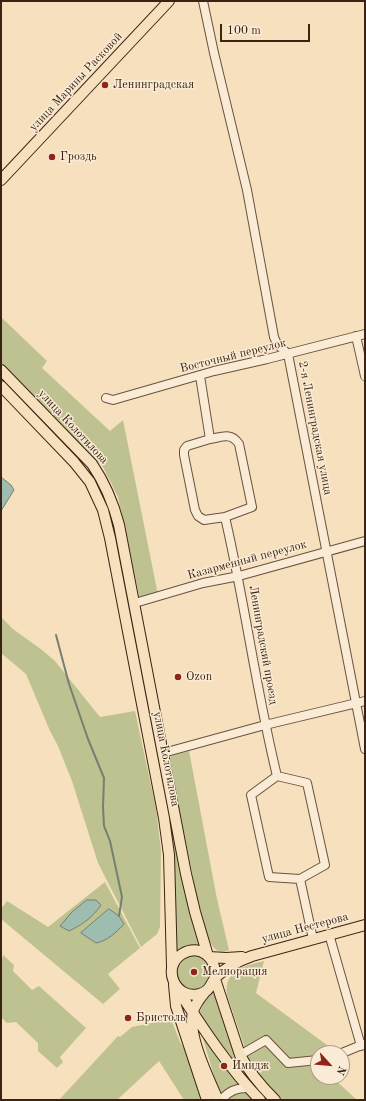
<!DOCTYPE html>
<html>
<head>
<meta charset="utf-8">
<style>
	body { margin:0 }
	#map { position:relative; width:366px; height:1101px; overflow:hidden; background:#f6e0be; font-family:"Old Standard TT",serif }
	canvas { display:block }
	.frame { position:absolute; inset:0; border:2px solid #3b2313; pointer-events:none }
	.north { position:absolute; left:310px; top:1045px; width:40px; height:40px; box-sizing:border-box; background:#f9ebd5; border:1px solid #ad9b87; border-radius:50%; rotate:117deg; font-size:11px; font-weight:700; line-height:16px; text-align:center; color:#3b2313 }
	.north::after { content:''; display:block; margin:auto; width:14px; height:18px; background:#8f2418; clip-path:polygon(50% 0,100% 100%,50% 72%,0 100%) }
	.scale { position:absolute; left:220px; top:24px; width:90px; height:18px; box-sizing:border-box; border:2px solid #3b2313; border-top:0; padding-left:5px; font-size:12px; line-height:14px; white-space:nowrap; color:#3b2313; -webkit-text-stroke:3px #f9ebd5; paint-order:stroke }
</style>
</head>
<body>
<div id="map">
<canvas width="366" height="1101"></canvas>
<div class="frame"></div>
<div class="north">N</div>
<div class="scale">100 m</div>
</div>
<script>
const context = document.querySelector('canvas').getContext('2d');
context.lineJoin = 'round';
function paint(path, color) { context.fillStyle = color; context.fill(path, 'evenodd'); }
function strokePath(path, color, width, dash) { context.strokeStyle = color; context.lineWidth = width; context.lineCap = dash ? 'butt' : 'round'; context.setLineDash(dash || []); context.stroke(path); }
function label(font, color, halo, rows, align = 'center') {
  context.font = font + ' "Old Standard TT",serif'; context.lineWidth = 3; context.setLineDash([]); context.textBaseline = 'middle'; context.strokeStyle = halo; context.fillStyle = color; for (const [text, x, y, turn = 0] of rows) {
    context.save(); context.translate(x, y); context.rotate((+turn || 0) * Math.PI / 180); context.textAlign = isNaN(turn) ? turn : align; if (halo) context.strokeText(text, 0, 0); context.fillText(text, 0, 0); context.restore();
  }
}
const green = new Path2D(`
	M1,317l46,44 -5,7 68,63 13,-11 35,175 -18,5 -22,-103 -16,-32 -22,-20 -79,-82z
	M1,377l82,86 16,22 11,25 10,44 -5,1 -19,-63 -95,-110z
	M122,563l80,382 -9,1 -17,8 -2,-49 -57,-341z
	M1,617l12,12 29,21 13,11 45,56 35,-6 21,98 5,42 -1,76 -3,7 -16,13 -43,-84 -26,-82 -14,-35 -8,-15 -24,-57 -25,-21z
	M189,751l28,148 12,51c-4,2 -9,3 -14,-1 -14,-15 -20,-61 -24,-82 -8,-37 -15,-74 -21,-111z
	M105,882l35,66 -32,26 12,15 -17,15 -102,-85v-10l6,-8 41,26z
	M176 972a17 17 0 1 1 34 0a17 17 0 1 1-34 0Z
	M3,955l11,10 -1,6 19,19 7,-4 47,42 -26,29 3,5 -6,6 -19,-17v-8l-22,-21 -9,1 -6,-6v-54z
	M264,961l-8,32 71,52 1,8h-10v24h14l25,23h-76l-18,-20 -13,-17 -23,-68c-3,-25 17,-29 37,-34z
	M216,986l13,45 43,69h-6l-16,-17 -51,-69 5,-13z
	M171,1019l9,23 9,15 14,43h-19l-25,-39 -42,39h-58l59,-64 2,1 12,-10z
	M201,1032l40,53c-10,1 -15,4 -21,11z
	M241,1092l9,2 4,6h-26l3,-5z`);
const water = new Path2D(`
	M1,477l10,8 3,5 -13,21z
	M87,900h9l5,5c-8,12 -19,20 -32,26l-9,-5 12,-14z
	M109,909l10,7 5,8c-7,8 -17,17 -28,19l-15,-10z`);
const stream = new Path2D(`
	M56,635l13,49 19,55 16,39 -1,29 1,19 6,15 12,56 -3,19`);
const minor = new Path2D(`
	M203,1l11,52 33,137 27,147 3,7 11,10 77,395
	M356,336l9,40
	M200,376l10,63c12,-2 21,-7 29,5l13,63 -27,10c20,86 31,173 52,259l30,7 18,82 -25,14 13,60
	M106,398l7,2 101,-29 53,-12 98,-25
	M210,439l-23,7 -3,4v5l11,55 3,6 6,4 21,-3
	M135,603l68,-20 36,-7 126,-35
	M163,753l102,-28 100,-24
	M277,776l-26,19 18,82 31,2
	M329,934l32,112
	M342,1053l22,-9
	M240,1055l26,-15 22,23 30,-3
	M221,1100c8,-9 15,-12 27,-12`);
const major = new Path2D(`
	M1,180l168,-179
	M1,370l91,94c13,19 21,38 27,61l67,349 9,38 13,44
	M1,386l73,76 16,20 13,28 7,28 54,280 5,37 3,112
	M209,957l17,1 16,-1
	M215,977c2,-19 -15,-34 -33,-23 -21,13 -7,46 17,40 13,-3 11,-12 18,-18 11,-10 21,-15 35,-20l113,-31
	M215,979l25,76c9,17 21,31 35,45
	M174,985l2,21 31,94
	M178,990c25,38 50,77 82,110
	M205,992c-5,6 -10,12 -12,20 -6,23 16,67 25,88`);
const markers = [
	[105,85,4,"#8f2418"],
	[52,157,4,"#8f2418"],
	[178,677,4,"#8f2418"],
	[194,972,4,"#8f2418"],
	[128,1018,4,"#8f2418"],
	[224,1066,4,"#8f2418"]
];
const streetNames = [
	["улица Марины Расковой",76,82,-47],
	["Восточный переулок",233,356,-14],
	["улица Колотилова",73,427,47],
	["2-я Ленинградская улица",315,428,79],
	["Казарменный переулок",247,560,-15],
	["Ленинградский проезд",263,645,80],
	["улица Колотилова",166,759,79],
	["улица Нестерова",305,928,-15]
];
const poiNames = [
	["Ленинградская",113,85],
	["Гроздь",60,157],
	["Ozon",186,677],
	["Мелиорация",202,972],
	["Бристоль",136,1018],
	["Имидж",232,1066]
];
paint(green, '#bec290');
paint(water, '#9dbdb1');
strokePath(water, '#767f72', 1);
strokePath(stream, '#767f72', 2);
strokePath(minor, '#6a523e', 10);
strokePath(major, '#3b2313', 12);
strokePath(minor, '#f9ebd5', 8);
strokePath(major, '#f6e0be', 10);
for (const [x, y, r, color] of markers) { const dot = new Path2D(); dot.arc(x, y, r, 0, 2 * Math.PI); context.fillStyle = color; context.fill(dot); strokePath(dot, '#f9ebd5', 1.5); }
label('12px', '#3b2313', '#f9ebd5', streetNames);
label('12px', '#3b2313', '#f9ebd5', poiNames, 'left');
</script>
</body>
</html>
